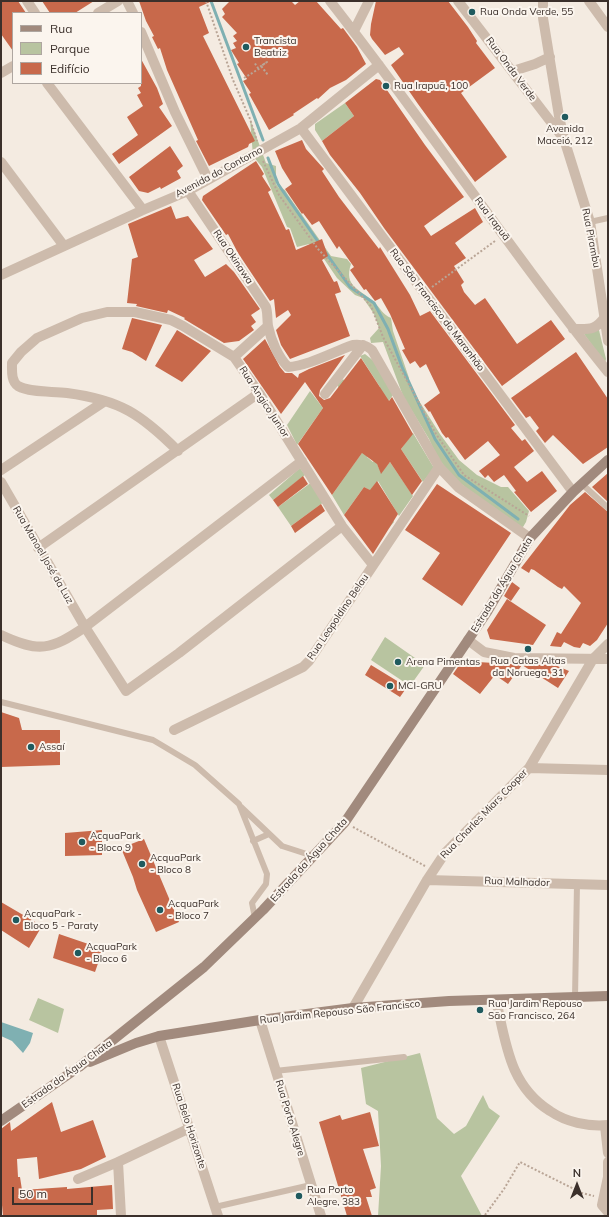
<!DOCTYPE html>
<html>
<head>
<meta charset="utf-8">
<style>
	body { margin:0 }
	#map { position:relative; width:609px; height:1217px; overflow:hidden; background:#f4ebe1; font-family:Mulish,sans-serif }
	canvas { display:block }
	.frame { position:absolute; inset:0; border:2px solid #3b302b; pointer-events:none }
	.legend { position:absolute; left:12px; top:12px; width:130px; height:72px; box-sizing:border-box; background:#fbf5ee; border:1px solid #aea6a0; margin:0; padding:5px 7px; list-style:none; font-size:12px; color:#3b302b }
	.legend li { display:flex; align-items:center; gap:8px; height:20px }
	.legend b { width:20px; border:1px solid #aea6a0 }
	.north { position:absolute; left:557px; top:1165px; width:40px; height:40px; -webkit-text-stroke:3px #fbf5ee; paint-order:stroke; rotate:0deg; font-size:11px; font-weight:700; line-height:16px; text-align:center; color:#3b302b }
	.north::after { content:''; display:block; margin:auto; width:14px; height:18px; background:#3b302b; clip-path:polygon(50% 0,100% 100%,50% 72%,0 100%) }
	.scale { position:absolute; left:12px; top:1187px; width:81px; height:18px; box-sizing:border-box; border:2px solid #3b302b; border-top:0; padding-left:5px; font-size:12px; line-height:14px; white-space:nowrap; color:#3b302b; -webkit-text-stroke:3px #fbf5ee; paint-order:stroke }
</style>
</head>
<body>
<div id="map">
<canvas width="609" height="1217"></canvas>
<div class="frame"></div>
<ul class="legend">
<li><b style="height:5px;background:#a18a7d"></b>Rua</li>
<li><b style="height:11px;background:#b8c4a0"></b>Parque</li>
<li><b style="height:11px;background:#c8694b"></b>Edifício</li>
</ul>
<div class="north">N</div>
<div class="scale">50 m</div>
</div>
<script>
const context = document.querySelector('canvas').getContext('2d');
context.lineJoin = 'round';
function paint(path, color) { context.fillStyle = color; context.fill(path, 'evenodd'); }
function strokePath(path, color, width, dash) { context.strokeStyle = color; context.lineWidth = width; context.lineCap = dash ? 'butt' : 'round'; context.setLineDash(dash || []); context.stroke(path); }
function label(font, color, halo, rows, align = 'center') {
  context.font = font + ' Mulish,sans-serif'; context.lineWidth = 4; context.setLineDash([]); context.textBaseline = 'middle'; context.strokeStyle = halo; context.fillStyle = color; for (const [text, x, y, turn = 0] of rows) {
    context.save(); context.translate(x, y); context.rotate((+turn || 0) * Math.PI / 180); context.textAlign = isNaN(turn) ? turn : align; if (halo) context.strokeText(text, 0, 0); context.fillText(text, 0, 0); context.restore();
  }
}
const green = new Path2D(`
	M345,103l9,13 -32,25 -7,-11v-6z
	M250,119l16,44 10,3v18l3,4 6,2 3,5 43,61 16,3 4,5c-8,23 10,25 24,39 6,6 7,11 16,15l2,13 16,47v7l31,49 19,26 18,15 24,12h7l21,24 -3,11 -3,5 -7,-1 -64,-49 -16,-22 -7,-16 -26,-43 -20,-54 -12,1 -1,-5 9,-10 -5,-14 -11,-16 -8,-3 -18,-17 -13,-19 -15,-15 -12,3 -7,-19 -3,-1 -25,-60 -9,-11z
	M598,326l8,33 -1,4 -21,-29z
	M365,354l10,8 18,33 -25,34 -11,-12 -20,-32 6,-6 21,29 16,-21 -20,-31z
	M310,391l13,17 -26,37 -10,-20z
	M413,433l21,35 -11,14 -22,-33z
	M366,447l3,6 -2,4 6,5 2,-3 6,14 9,-11 23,34 -14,20 -21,-35 -6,7 22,34 -5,6 -21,-32 3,-5 -7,-4 -20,28 -12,-20z
	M300,468l5,7 -32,25 -4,-5z
	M312,482l12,20 -33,24 -13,-19z
	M385,637l40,28 -15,21 -39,-26z
	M38,998l26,11 -6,24 -29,-13z
	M420,1053l17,65 17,16 12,-8 17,-31 6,13 11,8 -39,60 21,40h-104l3,-50 -3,-55 -12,-7 -5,-36z`);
const water = new Path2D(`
	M1,1022l32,11 -3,10 -7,10 -11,-12 -11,-5z`);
const stream = new Path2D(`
	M211,1l52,139
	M268,158l10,26 41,59
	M326,253l24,34 24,16 14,26 14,38 33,72 24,36 59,44`);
const building = new Path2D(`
	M1,1h17l8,12h-13v38l-12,-17z
	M42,1h52l-19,12h-25z
	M139,1h73l-13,6 10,26 -6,3 52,105 -6,3 -1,3 -39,19 -13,-25 2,-1 -31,-70 -7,-22 -2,1 -6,-12 2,-1 -8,-15z
	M230,1h61l4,4 5,-4h16l25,28 2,-1 14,19 9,17 -20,16 -16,8 -12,11 -1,-1 -24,16 1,1 -25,15 -20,-36 2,-1 -8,-12 4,-2 -10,-15 2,-1 -8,-13 5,-2 -3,-5 4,-2 -4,-5 4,-3 -15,-16 3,-3 -3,-5z
	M376,1h72l20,26 9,14 -1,2 19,25 -34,25 46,64 -32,25 -57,-78 -27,-39 13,-11 -5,-7 -14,8 -13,-16 -2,-4 1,-11z
	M141,59l16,29 6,16 -4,3 13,19 -53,38 -7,-10 26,-19 -11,-18 16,-11 -6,-11 4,-2 -3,-5 3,-2z
	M376,79l4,1 45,65 39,52 -40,29 7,10 44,-28 8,14 -28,21 11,15 -12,8 10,16 -3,3 3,7 11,13 10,-7 32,46 34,-24 14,19 -63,47 -118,-158 -24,-35 -30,-38 -8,-14 32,-25 -9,-13z
	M302,140l4,9 18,20 -2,2 17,26 40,52 1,-2 30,48 10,21 10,-5 85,114 -4,3 11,13 3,-2 9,12 -20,16 13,15 15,-11 15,20 -26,21 -17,-20 2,-1 -12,-16 -10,7 -6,-7 -3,3 -6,-7 21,-16 -12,-14 -23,19 -17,-23 -2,1 -4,-5 -12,-22 -1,1 -5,-7 16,-12 -14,-29 -6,4 -5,-7 -5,3 -8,-14 3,-1 -15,-35 -9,-16 -6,3 -9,-12 -2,1 -14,-20 4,-3 -15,-21 -2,3 -18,-28 -7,4 -9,-12 -1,1 -17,-25 7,-5 -10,-16 -7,-17z
	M170,146l13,20 -6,5 4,7 -20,11 -1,-2 -12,6 -9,-2 -10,-14z
	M256,161l8,13 -2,2 9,14 -3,2 18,38 3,-1 7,21 26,-11 6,17 -6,4 12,22 3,-1 4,11 -6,2 15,42 -60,23 -9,-14 -5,-15 15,-15 -3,-5 -12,8 -2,-19 -4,2 -32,-48 -10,-19 -2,1 -24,-35 1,-4z
	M171,206l5,13 12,-3 25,33 -19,11 11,17 21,-13 8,8 26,37 -9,6 5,7 -5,4 3,4 -15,11 -15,2 -40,-24 1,-1 -17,-8 -1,3 -31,-7 1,-2 -10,-1 5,-44 6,-2 -10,-33z
	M132,318l30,7 -16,36 -14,-9 -10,-3z
	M177,330l34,21 -29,31 -27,-16z
	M265,339l15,28 5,6h7l6,5 1,-4 10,-5 36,-14 -25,35 -1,6 5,4 6,-2 31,-40 28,43 3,-4 21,37 -12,15 21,32 -10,14 -22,-33 -9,12 -4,-10 -15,-11 -30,42 -34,-51 25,-36 -18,-26 -24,32 -38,-55z
	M576,352l32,47v48l-25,17 -30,-29 -8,8 -9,-12 3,-3 -9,-12 -4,2 -15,-20z
	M608,473v29l-16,-15z
	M303,476l5,8 -30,23 -5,-7z
	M377,481l21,33 -25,40 -29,-39 20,-28 6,3z
	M437,484l74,49 -49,73 -40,-27 18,-26 -35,-23z
	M585,492l23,20v111l-11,17 -7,6 -7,-3 -3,5 -6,-1 -10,-5 -3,5 -11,-1 7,-14 4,2 20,-31 -17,-17 -2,3 -4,-2 -24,-17 -3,-1 -2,4 -8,-5 49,-63z
	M321,504l4,7 -30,22 -4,-7z
	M512,582l8,6 -9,13 -7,-5z
	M507,599l39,26 -13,20 -43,-6 -3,-9z
	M462,661l48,3 45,1 14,6 -11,17 -36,-23 -14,19 -13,-9 -15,19 -27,-20z
	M371,665l36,22 -7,10 -35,-22z
	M1,712l18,6 3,12h38v35l-59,2z
	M102,830v25l-37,1v-23z
	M144,839l35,83 -23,10 -19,-42 -4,-13 -12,-29z
	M1,902l41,24 -13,22 -28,-18z
	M59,934l44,15 -8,23 -42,-14z
	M52,1102l9,30 32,-12 13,37 -25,12 -42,10 -2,-22 -20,2 1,18h2l2,13 45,-3v2l45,-4 1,24 -16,1v6h-94l-2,-22v-65l9,-7 1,9z
	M370,1112l9,34 -16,3 13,39 -6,2 2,7h-6l6,19h-25l-28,-94 21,-7 2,5z`);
const path = new Path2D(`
	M206,1l27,79 17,39 7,22
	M244,78l18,-11 6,8 -7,-9 6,-4 -9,6 -4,-6
	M263,161l16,34 39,54 53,57 12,31 53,97 28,41 65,41
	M432,287l63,-46
	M353,827l72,39
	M485,1215l19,-26 16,-27 62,31 12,3`);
const lane = new Path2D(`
	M590,222l18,-4
	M582,484l26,24
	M1,702l152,38 42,25 44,39 28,70 -1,10 -14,19 3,15
	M241,807l41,39 31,10
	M253,841l16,-7
	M575,998l2,-114
	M275,1071l129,-14
	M215,1207l96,-22`);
const street = new Path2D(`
	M27,1l8,12
	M127,1l6,12
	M330,1c95,121 181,251 278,371
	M458,1l103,134
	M543,1v17l16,98 5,23 26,83 18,119
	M589,1l19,26
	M98,13l20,-12
	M354,31l15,-30
	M141,32l34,80 33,67
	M513,71l22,-7 15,-7
	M1,73l12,-7
	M47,83l96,127
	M301,128l272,364
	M1,162l63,84
	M188,191l78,116c2,7 1,13 2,19 3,14 10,31 20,41 20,-1 45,-15 65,-22 8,-1 13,0 19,5l67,117 20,21 71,50
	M1,275l142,-65 45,-19 113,-63 78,-63
	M573,329c16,0 22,2 32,-12
	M234,357l34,-31
	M325,394l38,-49
	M178,451c-37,-37 -58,-51 -111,-58 -15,-2 -36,0 -49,-7 -7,-5 -6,-15 -6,-23l9,-11 16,-14 45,-20 25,-6h28l36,8 12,6 51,31 25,36 83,133 31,39
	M1,470l104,-69
	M1,482l84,145 41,64 53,-38 163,-127
	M38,548l221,-155
	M1,635c38,18 50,15 84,-8l217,-166
	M468,640l16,12 30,6 94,1
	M174,730l129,-63 6,-6 130,-194
	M529,768l79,2
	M427,880l181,5
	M496,1000c10,43 13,85 54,111 16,11 38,16 58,14
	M353,1008l74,-128 18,-27 84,-85 64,-109 15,-15
	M260,1020l61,196
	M159,1036l59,180
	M605,1126l3,27
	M118,1162l3,54
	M608,1162v15l-6,28 6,7
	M78,1179l40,-17 72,-34`);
const secondary = new Path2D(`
	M90,1062l46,-19 23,-7 101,-16 93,-12 96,-7 159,-5
	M1,1121l78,-54 125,-100 59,-57 82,-88 142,-210 43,-74 43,-46 35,-32`);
const markers = [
	[472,12,4,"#1f5a5e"],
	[246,47,4,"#1f5a5e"],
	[386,86,4,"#1f5a5e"],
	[565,117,4,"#1f5a5e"],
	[528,649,4,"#1f5a5e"],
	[398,662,4,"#1f5a5e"],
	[390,686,4,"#1f5a5e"],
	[31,747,4,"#1f5a5e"],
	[82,842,4,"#1f5a5e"],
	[142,864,4,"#1f5a5e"],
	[160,910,4,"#1f5a5e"],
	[16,920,4,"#1f5a5e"],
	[78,953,4,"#1f5a5e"],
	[480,1010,4,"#1f5a5e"],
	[299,1196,4,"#1f5a5e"]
];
const poiNames = [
	["Rua Onda Verde, 55",480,12],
	["Trancista",254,41],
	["Beatriz",254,53],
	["Rua Irapuã, 100",394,86],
	["Avenida",565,129,"center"],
	["Maceió, 212",565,141,"center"],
	["Rua Catas Altas",528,661,"center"],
	["da Noruega, 31",528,673,"center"],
	["Arena Pimentas",406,662],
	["MCI-GRU",398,686],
	["Assaí",39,747],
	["AcquaPark",90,836],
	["- Bloco 9",90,848],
	["AcquaPark",150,858],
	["- Bloco 8",150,870],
	["AcquaPark",168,904],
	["- Bloco 7",168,916],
	["AcquaPark -",24,914],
	["Bloco 5 - Paraty",24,926],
	["AcquaPark",86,947],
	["- Bloco 6",86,959],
	["Rua Jardim Repouso",488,1004],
	["São Francisco, 264",488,1016],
	["Rua Porto",307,1190],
	["Alegre, 383",307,1202]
];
const streetNames = [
	["Rua Onda Verde",511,69,53],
	["Avenida do Contorno",219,172,-28],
	["Rua Irapuã",492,219,53],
	["Rua Pirambu",591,238,79],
	["Rua Okinawa",233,257,56],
	["Rua São Francisco do Maranhão",437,310,53],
	["Rua Angico Junior",264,402,57],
	["Rua Manoel José da Luz",43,555,60],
	["Estrada da Água Chata",502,585,-59],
	["Rua Leopoldino Belau",338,617,-56],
	["Rua Charles Miars Cooper",484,814,-46],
	["Estrada da Água Chata",309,860,-48],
	["Rua Malhador",517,882,2],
	["Rua Jardim Repouso São Francisco",340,1012,-6],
	["Estrada da Água Chata",67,1074,-36],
	["Rua Porto Alegre",290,1118,73],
	["Rua Belo Horizonte",189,1126,72]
];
paint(green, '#b8c4a0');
paint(water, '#7fb0b2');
strokePath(stream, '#7fb0b2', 3);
paint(building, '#c8694b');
strokePath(path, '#b9a596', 2, [2, 2]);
strokePath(lane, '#cdbbac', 6);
strokePath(street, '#cdbbac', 10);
strokePath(secondary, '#a18a7d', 10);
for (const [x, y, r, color] of markers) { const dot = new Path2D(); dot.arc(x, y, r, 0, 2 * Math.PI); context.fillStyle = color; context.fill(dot); strokePath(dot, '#fbf5ee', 1.5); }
label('10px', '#3b302b', '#fbf5ee', poiNames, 'left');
label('10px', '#3b302b', '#fbf5ee', streetNames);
</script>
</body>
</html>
